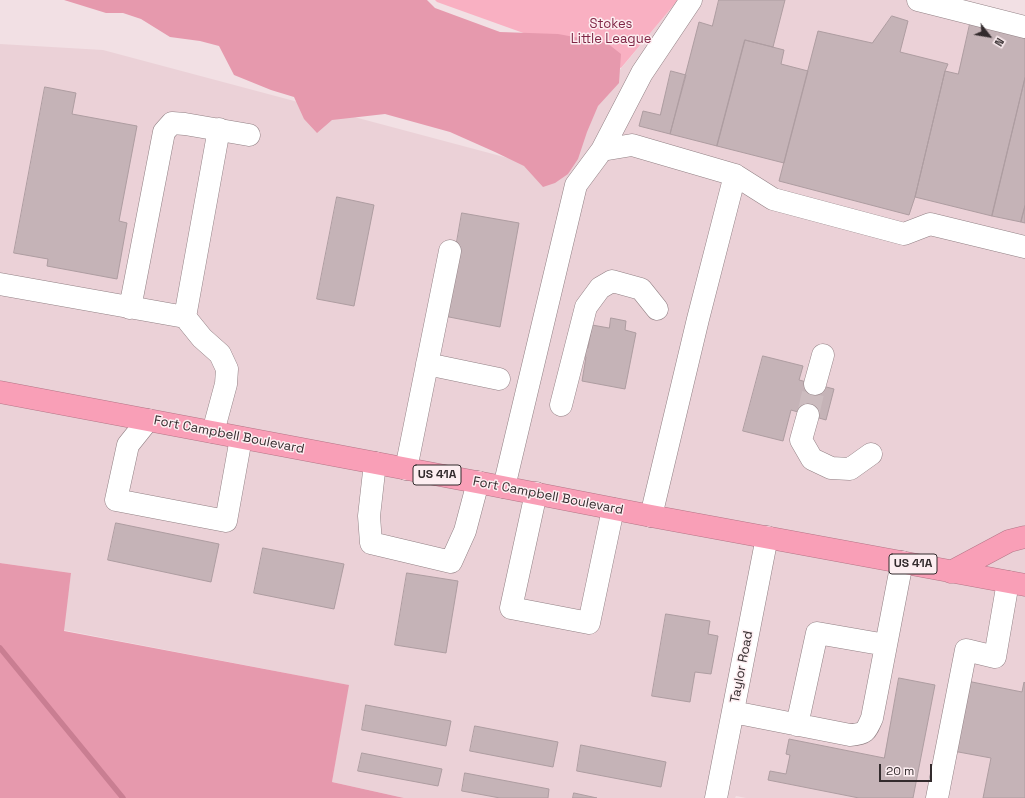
<!DOCTYPE html>
<html>
<head>
<meta charset="utf-8">
<style>
	body { margin:0 }
	#map { position:relative; width:1025px; height:798px; overflow:hidden; background:#f2e0e4; font-family:"Space Grotesk",sans-serif }
	canvas { display:block }
	.north { position:absolute; left:969px; top:16px; width:40px; height:40px; -webkit-text-stroke:3px #fdeef1; paint-order:stroke; rotate:121deg; font-size:11px; font-weight:700; line-height:16px; text-align:center; color:#332b2d }
	.north::after { content:''; display:block; margin:auto; width:14px; height:18px; background:#332b2d; clip-path:polygon(50% 0,100% 100%,50% 72%,0 100%) }
	.scale { position:absolute; left:879px; top:764px; width:53px; height:18px; box-sizing:border-box; border:2px solid #332b2d; border-top:0; padding-left:5px; font-size:12px; line-height:14px; white-space:nowrap; color:#332b2d; -webkit-text-stroke:3px #fdeef1; paint-order:stroke }
</style>
</head>
<body>
<div id="map">
<canvas width="1025" height="798"></canvas>
<div class="north">N</div>
<div class="scale">20 m</div>
</div>
<script>
const context = document.querySelector('canvas').getContext('2d');
context.lineJoin = 'round';
function paint(path, color) { context.fillStyle = color; context.fill(path, 'evenodd'); }
function strokePath(path, color, width, dash) { context.strokeStyle = color; context.lineWidth = width; context.lineCap = dash ? 'butt' : 'round'; context.setLineDash(dash || []); context.stroke(path); }
function label(font, color, halo, rows, align = 'center') {
  context.font = font + ' "Space Grotesk",sans-serif'; context.lineWidth = 3; context.setLineDash([]); context.textBaseline = 'middle'; context.strokeStyle = halo; context.fillStyle = color; for (const [text, x, y, turn = 0] of rows) {
    context.save(); context.translate(x, y); context.rotate((+turn || 0) * Math.PI / 180); context.textAlign = isNaN(turn) ? turn : align; if (halo) context.strokeText(text, 0, 0); context.fillText(text, 0, 0); context.restore();
  }
}
const built = new Path2D(`
	M678,0h275l72,19v779h-279l-10,-2 -1,2h-331l-72,-16 16,-97 -285,-55 8,-57 -71,-10v-519l103,6 465,124 16,-61z`);
const green = new Path2D(`
	M435,0h243l-57,68 -184,-66z`);
const forest = new Path2D(`
	M64,0h363l8,8 65,24 58,2 49,9 14,11 -2,29 -21,23 -11,26 -9,27 -10,15 -13,9 -12,4 -19,-21 -29,-14 -45,-20 -65,-18 -53,6 -15,13 -13,-14 -10,-22 -23,-7 -37,-15 -15,-29 -19,-5 -30,-4 -29,-18 -18,-6h-17z
	M0,563l71,10 -7,58 285,54 -17,97 72,16h-404z`);
const stream = new Path2D(`
	M0,648l123,150`);
const building = new Path2D(`
	M719,0h66l-12,47 -28,-7 -28,106 -47,-12 29,-112 13,4z
	M892,16l16,5 -8,31 48,12 -3,7 -30,126 -6,18 -130,-34 39,-150 54,12z
	M970,24l55,12v42l-33,138 -77,-19 30,-126 13,3z
	M745,40l39,10 -3,14 27,7 -24,92 -67,-17z
	M671,71l15,4 -16,59 -31,-8 4,-15 17,4z
	M1025,78v128l-4,16 -29,-6z
	M45,87l31,6 -4,21 65,12 -18,95 8,2 -10,56 -70,-13 1,-7 -34,-6z
	M337,197l37,8 -20,101 -37,-7z
	M1025,206v17l-4,-1z
	M462,213l57,10 -19,104 -56,-11z
	M611,318l15,3 -1,9 11,3 -11,56 -43,-8 4,-24 -5,-1 2,-9 5,1 4,-23 17,3z
	M763,356l40,10 -4,14 35,9 -8,31 -35,-10 -8,31 -40,-10z
	M116,523l103,21 -8,38 -103,-22z
	M263,548l81,16 -10,45 -80,-16z
	M407,573l51,8 -12,72 -51,-8z
	M666,614l44,7 -2,13 10,2 -7,38 -16,-2 -5,30 -38,-6z
	M899,678l36,7 -22,113h-54l-91,-18 2,-9 16,3 4,-19 -4,-1 3,-15 95,19z
	M967,681l55,11 2,-10 1,1v115h-42l8,-40 -38,-7z
	M366,705l85,16 -5,25 -84,-16z
	M475,726l83,16 -5,25 -83,-16z
	M581,745l85,17 -5,25 -84,-16z
	M362,753l80,16 -4,17 -80,-15z
	M465,773l84,16 -1,9h-48l-38,-7z
	M574,793l23,5h-24z`);
const minorTunnel = new Path2D(`
	M808,415l7,-31`);
const minor = new Path2D(`
	M918,0l107,27
	M602,150l30,-5 103,30 38,24 131,35 26,-10 95,23
	M0,284l185,33 17,21 18,16 7,15 -1,15 -13,48
	M130,308l34,-176 8,-9 13,1 64,11
	M185,317l34,-188
	M427,364l72,15
	M815,384l8,-29
	M561,405l25,-98 14,-19 12,-7 29,8 16,20
	M808,415l-7,25 11,19 19,9 19,1 21,-15
	M148,420l-20,25 -12,55 110,21 15,-83
	M375,463l-6,53 2,27 80,19 14,-31 13,-49
	M406,469l44,-218
	M504,487l72,-302 26,-35 40,-77 49,-73
	M536,493l-25,115 78,15 24,-114
	M651,516l47,-197 37,-144
	M733,712l117,23c15,-1 16,-3 22,-17l30,-156
	M797,725l20,-92 69,12
	M716,798l51,-261
	M937,798l29,-148 29,7 13,-75`);
const highway = new Path2D(`
	M0,392l487,92 164,32 374,69
	M951,572l58,-31 16,-4`);
const shields = [
	[437,475,48],
	[913,564,48]
];
const shieldNames = [
	["US 41A",437,475],
	["US 41A",913,564]
];
const parkNames = [
	["Stokes",611,24],
	["Little League",611,39]
];
const streetNames = [
	["Fort Campbell Boulevard",229,435,11],
	["Fort Campbell Boulevard",548,496,11],
	["Taylor Road",742,667,-79]
];
paint(built, '#ebd1d7');
paint(green, '#f9b0c2');
paint(forest, '#e699ad');
strokePath(stream, '#c97e92', 5.5);
paint(building, '#c5b3b7');
strokePath(building, '#ae9da1', 1);
strokePath(minorTunnel, '#ccbcbf', 22, [22, 11]);
strokePath(minor, '#928185', 23);
strokePath(highway, '#b47687', 23);
strokePath(minor, '#fff', 22);
strokePath(highway, '#f99fb7', 22);
for (const [x, y, w] of shields) { const box = new Path2D(); box.roundRect(x - w / 2, y - 10, w, 20, 3); context.fillStyle = '#fdeef1'; context.fill(box); strokePath(box, '#332b2d', 1); }
label('bold 12px', '#332b2d', null, shieldNames);
label('13px', '#802746', '#fdeef1', parkNames);
label('13px', '#332b2d', '#fdeef1', streetNames);
</script>
</body>
</html>
